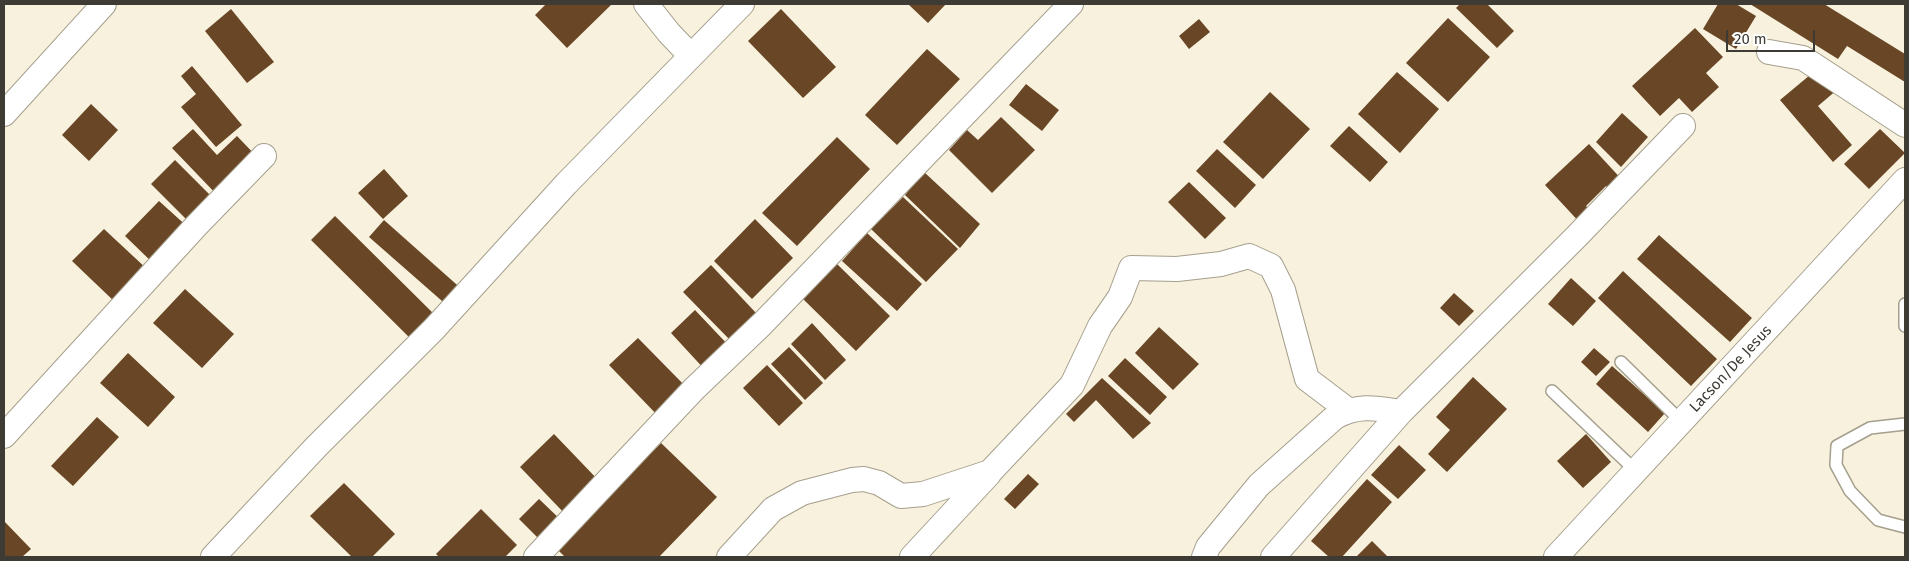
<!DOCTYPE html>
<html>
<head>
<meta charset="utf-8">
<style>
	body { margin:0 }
	#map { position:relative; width:1909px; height:561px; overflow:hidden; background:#f7f1dd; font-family:"Fira Sans",sans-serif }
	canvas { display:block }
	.frame { position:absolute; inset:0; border:5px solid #3d3b33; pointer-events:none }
	.scale { position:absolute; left:1726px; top:30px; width:89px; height:22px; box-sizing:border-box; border:2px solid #3d3b33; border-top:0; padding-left:6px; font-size:15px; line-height:18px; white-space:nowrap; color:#3d3b33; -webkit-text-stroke:4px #fff; paint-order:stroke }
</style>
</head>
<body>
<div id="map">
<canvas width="1909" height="561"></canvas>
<div class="frame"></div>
<div class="scale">20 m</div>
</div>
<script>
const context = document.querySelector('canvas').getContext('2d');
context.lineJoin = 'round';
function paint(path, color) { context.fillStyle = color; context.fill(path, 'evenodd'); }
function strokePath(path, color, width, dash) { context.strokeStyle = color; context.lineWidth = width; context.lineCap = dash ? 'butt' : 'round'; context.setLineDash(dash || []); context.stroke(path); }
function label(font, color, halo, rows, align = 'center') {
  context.font = font + ' "Fira Sans",sans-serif'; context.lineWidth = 5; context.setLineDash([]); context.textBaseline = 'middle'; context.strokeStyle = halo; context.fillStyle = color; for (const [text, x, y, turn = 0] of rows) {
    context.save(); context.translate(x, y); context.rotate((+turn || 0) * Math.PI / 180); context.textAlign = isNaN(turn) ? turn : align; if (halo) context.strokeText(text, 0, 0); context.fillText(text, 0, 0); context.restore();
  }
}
const building = new Path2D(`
	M546,4h66l-45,44 -32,-33z
	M908,4h38l-18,19z
	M1460,4h27l27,27 -17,17 -41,-40z
	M1718,4h18l20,12 -20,33 -33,-20z
	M1750,4h74l81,50v28l-58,-36 -9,13z
	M231,9l43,53 -27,21 -42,-52z
	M781,9l55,58 -33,31 -55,-57z
	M1448,18l42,39 -42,45 -42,-39z
	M1199,19l11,13 -21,17 -10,-13z
	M1695,28l28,29 -17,16 13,14 -27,25 -13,-14 -19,18 -28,-30z
	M927,49l33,30 -63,66 -32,-30z
	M192,66l50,59 -26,22 -35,-40 15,-13 -15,-18z
	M1816,70l22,19 -20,17 34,39 -19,17 -53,-62z
	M1397,72l42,37 -39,44 -42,-39z
	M1026,84l33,26 -17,21 -33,-26z
	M1270,92l40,37 -47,50 -40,-37z
	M91,104l27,26 -29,31 -27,-26z
	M1622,113l26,24 -27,30 -25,-25z
	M1001,117l34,33 -43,43 -43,-43 18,-20 11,10z
	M1349,126l39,36 -18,20 -40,-36z
	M193,129l24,26 20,-19 22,23 -39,39 -48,-50z
	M1880,129l25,24 -36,36 -25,-25z
	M837,137l33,32 -73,77 -35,-33z
	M1589,144l37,40 -12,11 -8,-9 -20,20 8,8 -12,11 -37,-40z
	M1217,149l39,36 -21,23 -39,-37z
	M175,160l42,42 -24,24 -42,-42z
	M384,169l24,27 -25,23 -25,-26z
	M924,172l56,52 -20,24 -55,-53z
	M1189,182l37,36 -21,21 -37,-37z
	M903,197l55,52 -32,33 -55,-53z
	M159,201l31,28 -35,36 -30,-29z
	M335,216l105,104 -24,24 -105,-104z
	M755,219l38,39 -41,41 -38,-38z
	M384,220l81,72 -15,16 -81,-71z
	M104,229l44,41 -32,33 -44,-42z
	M867,233l55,51 -25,27 -55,-50z
	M1659,235l93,83 -22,24 -93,-83z
	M836,263l54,53 -34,35 -54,-53z
	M711,265l45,48 -27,26 -46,-47z
	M1623,271l94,88 -26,27 -93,-88z
	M1571,278l25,23 -23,25 -25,-22z
	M185,289l49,45 -32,34 -49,-45z
	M1454,293l20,18 -15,15 -19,-18z
	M695,310l36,38 -24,24 -36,-39z
	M812,323l34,37 -21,20 -34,-36z
	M1159,327l40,37 -26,26 -38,-37z
	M638,338l53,54 -29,28 -53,-55z
	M789,347l34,36 -18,17 -34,-36z
	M1594,348l16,14 -14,14 -15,-14z
	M128,353l47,44 -27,30 -48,-44z
	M1125,358l42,39 -17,18 -42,-39z
	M767,365l36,38 -24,23 -36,-38z
	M1612,366l53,47 -17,19 -52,-48z
	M1473,377l34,32 -60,63 -19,-18 22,-24 -14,-13z
	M1102,378l49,45 -18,16 -37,-39 -22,22 -8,-8z
	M97,417l22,20 -46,49 -22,-20z
	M554,434l47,49 -34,33 -47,-49z
	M1586,434l25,28 -28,26 -26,-27z
	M661,443l56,54 -58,60h-94l-8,-8z
	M1399,445l27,25 -28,29 -27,-24z
	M1028,474l11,10 -24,25 -11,-10z
	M1367,479l25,23 -50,55h-13l-18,-16z
	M344,483l51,51 -23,23h-20l-42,-41z
	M539,499l24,23 -21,20 -23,-23z
	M481,509l36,36 -12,12h-66l-3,-3z
	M4,521l27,28 -9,8h-18z
	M1372,541l16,16h-32z`);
const service = new Path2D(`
	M1905,304v22
	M1621,362l61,60
	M1552,391l84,80
	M1905,424l-35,4 -33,18 -1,19 14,26 28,29 27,7`);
const minor = new Path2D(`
	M646,4l23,29 22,23
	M1769,52l34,6 102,67
	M4,114l100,-110
	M4,436l192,-210 68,-70
	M213,557l103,-110 118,-118 132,-145 176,-180
	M536,557l158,-168 68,-65 309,-320
	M729,557l44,-48 29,-16 50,-13 12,-1 15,4 22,13 22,-2 67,-22 82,-87 28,-59 20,-29 11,-29 46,1 44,-5 28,-8 22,10 12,24 24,89 41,31
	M912,557l77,-83
	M1204,557l4,-10 51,-62 76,-68c23,-13 41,-9 66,-5
	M1273,557l128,-145 177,-177 105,-109
	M1556,557l349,-377`);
const streetNames = [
	["Lacson/De Jesus",1731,369,-47]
];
paint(building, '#694726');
strokePath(service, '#a59f8d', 14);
strokePath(minor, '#a59f8d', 26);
strokePath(service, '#fff', 11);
strokePath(minor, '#fff', 24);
label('15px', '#3d3b33', '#fff', streetNames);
</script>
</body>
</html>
